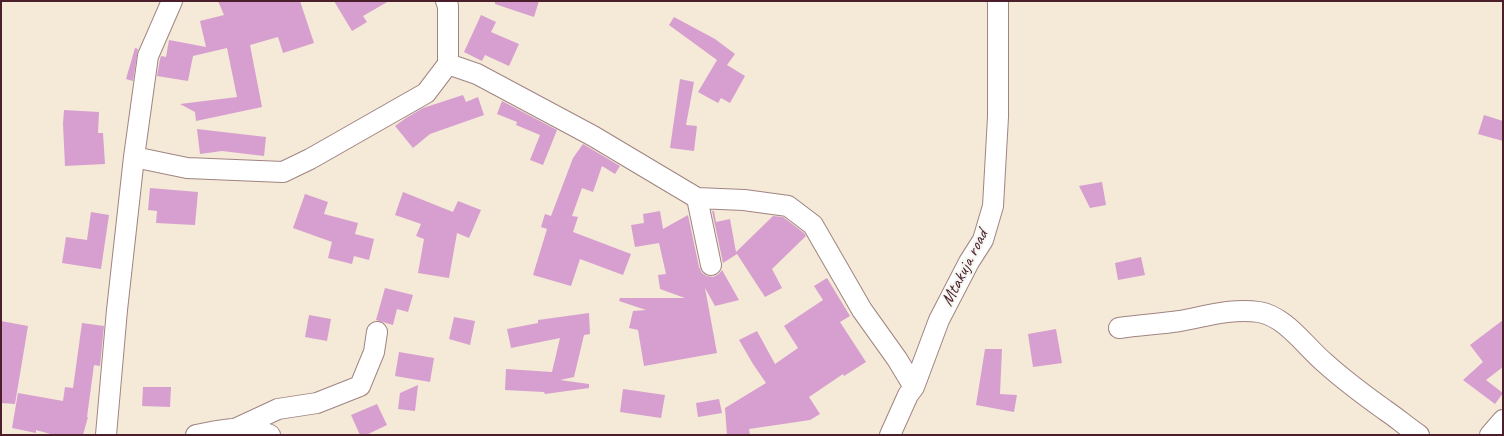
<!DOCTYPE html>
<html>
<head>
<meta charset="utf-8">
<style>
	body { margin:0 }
	#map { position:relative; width:1504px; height:436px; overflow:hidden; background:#f5e9d8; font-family:Caveat,sans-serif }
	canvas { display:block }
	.frame { position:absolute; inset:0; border:2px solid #4a1f2b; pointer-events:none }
</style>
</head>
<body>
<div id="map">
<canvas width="1504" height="436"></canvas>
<div class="frame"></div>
</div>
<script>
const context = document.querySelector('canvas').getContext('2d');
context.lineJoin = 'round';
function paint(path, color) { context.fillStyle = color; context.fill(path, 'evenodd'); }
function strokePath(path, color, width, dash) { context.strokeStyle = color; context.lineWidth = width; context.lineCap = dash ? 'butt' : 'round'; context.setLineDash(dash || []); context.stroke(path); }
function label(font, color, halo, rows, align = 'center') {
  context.font = font + ' Caveat,sans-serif'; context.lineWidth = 4; context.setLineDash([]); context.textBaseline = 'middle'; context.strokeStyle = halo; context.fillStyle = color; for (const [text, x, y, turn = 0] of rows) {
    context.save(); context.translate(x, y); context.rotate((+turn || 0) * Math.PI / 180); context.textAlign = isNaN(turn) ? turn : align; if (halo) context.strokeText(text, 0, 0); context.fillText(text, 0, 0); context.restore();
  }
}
const building = new Path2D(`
	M218,1h82l14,42 -31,10 -5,-16 -28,8 12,62 -66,14 -1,-9 -15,-8 57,-7 -10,-49 -34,8 -5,25 -31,-5 3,-17 1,-3 5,1 3,-17 37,7 -6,-26 24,-6z
	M334,1h55l-26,15 4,6 -15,9z
	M495,1h44l-5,16 -39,-13z
	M481,15l15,7 -5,10 28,12 -10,22 -24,-11 -3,6 -18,-9z
	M674,17l41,22 20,15 -8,11 18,11 -15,27 -9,-5 -3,5 -20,-11 19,-32 -48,-35z
	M135,48l3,1 -5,32 -7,-2z
	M680,79l14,3 -8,43 11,1 -3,25 -24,-3z
	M463,95l3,7 12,-5 6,18 -54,19 -17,14 -18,-22 11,-8 17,-10z
	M502,101l55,29 -14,35 -13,-5 10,-25 -24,-10 1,-3 -20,-8z
	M64,110l35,2 -1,21h5l2,31 -40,2 -2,-42z
	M1484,115l19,6v20l-25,-7z
	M197,129l69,8 -2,19 -42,-5 -22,3z
	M583,144l37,22 -5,8 -13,-8 -9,26 -11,-4 -10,28 6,1 -5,15 58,22 -8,21 -43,-16 -9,27 -38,-11 14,-46 -6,-2 4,-13 6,2 22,-58z
	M1102,182l4,23 -16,3 -11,-22z
	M150,188l48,4 -3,33 -39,-2 1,-12 -9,-1z
	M403,192l50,20 5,-11 23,9 -12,28 -12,-5 -8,45 -31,-5 6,-34 -8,-3 5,-12 -26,-9z
	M305,194l23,8 -4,12 34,9 -3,11 19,5 -5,21 -15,-4 -2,8 -24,-6 4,-16 -39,-14z
	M660,211l3,18 25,-14 11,52 3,6 5,3 6,1 6,-3 3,-4 17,30 -24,6 -10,-18 12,65 -73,13 -6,-36 -9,-2 4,-17 13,-1 -27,-9 1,-3h65l-25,-9 -2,-14 8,-1 -7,-31 -24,4 -4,-22 13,-2 -1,-9z
	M712,211h2l2,11 14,-3 6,33 37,-36 10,1 21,16 2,3 -34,33 10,19 -17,9 -28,-43 -14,9z
	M91,212l18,3 -8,54 -39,-6 4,-26 21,3z
	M1141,257l4,18 -27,5 -3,-17z
	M827,278l23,38 -10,6 26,40 -22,14 -1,-2 -34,23 11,17 -10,6 -61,9 1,6h-23l-2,-27 41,-25 -13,-19 -14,-24 18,-9 18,33 23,-16 -14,-22 39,-26 -9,-14z
	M385,288l28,7 -5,17 -11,-3 -4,16 -17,-5z
	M589,313l1,21 -6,1 -10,42 -14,3 29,4v4l-44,6 -1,-2 -39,-2 1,-21 46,3 8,-34 -49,10 -4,-19 31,-6v-3z
	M309,315l22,4 -4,22 -22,-4z
	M454,317l21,4 -5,24 -21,-6z
	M1503,320v47l-17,13 17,13 -8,11 -32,-24 20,-18 -13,-17z
	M1,321l27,5 -13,78 -14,-1z
	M82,323l22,3 -4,40 -6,-1 -7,52h1l-5,18h-29l-18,-5v3l-24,-5 6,-35 45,8 2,-14 8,1z
	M1056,329l6,34 -29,4 -5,-33z
	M985,349h17l-2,45 17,1 -3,17 -38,-7z
	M399,352l35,6 -4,24 -35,-6z
	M418,385l-3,26 -17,-2 2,-16z
	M143,387h28l-1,20 -28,-1z
	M623,389l42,6 -4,23 -41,-6z
	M719,399l3,14 -24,4 -2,-14z
	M377,404l10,21 -21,10h-6l-9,-20z`);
const minor = new Path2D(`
	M448,64l29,10 30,16 86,46 104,62 47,2 44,6 25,19 49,85 35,49 17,28
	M134,157l53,11 96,4 27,-13 116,-66 22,-29v-58l-2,-5
	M697,198l14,67
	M1119,328c20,-3 41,-4 61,-7 26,-5 53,-13 79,-9 26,4 47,35 66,51 19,17 39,32 60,47 12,8 22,17 34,25
	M237,428l41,-19 39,-6 43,-17 14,-34 3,-20
	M106,435l11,-125 17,-153 14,-101 24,-55
	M196,435c26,-5 49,-11 74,0
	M890,435l18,-40 6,-8 25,-67 30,-58 14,-22 10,-34 5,-89v-116
	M1490,435l13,-15`);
const streetNames = [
	["Mtakuja road",965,268,-63]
];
paint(building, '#d69fcf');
strokePath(minor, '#a08482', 22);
strokePath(minor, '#fff', 20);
label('18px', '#4a1f2b', '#f6f6f2', streetNames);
</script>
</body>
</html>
